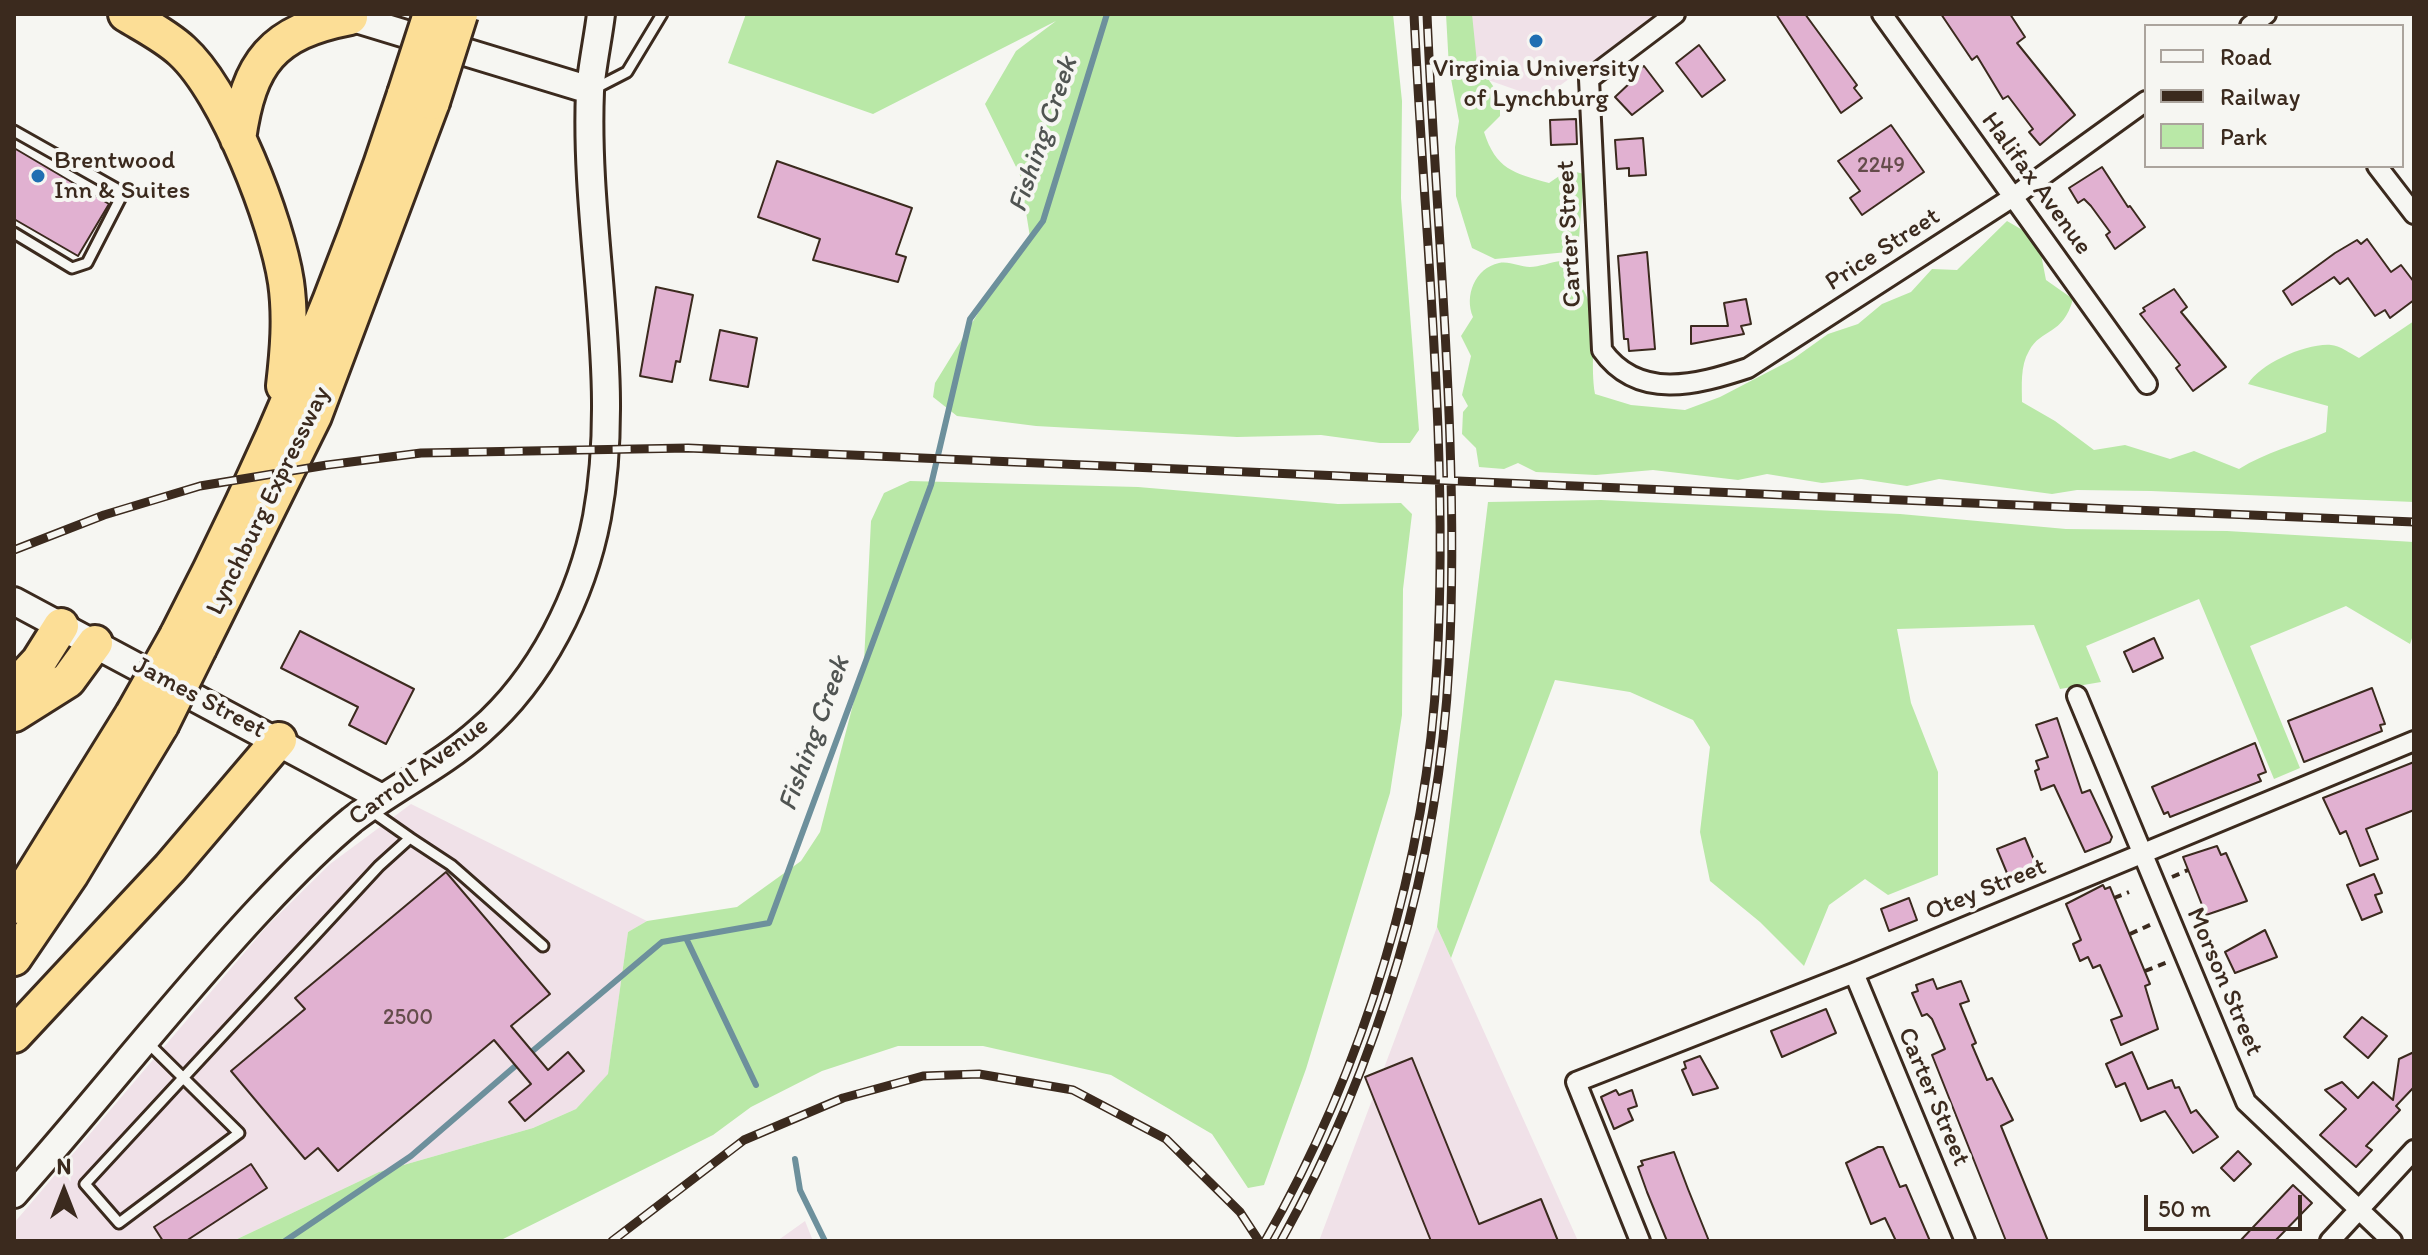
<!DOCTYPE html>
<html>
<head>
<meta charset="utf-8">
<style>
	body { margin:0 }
	#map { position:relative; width:2428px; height:1255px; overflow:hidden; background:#f6f6f2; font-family:Itim,sans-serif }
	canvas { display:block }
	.frame { position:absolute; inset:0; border:16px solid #3b2a1e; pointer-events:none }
	.legend { position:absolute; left:2144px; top:24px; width:260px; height:144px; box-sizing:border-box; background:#f6f6f2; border:2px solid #aba49d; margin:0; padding:10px 14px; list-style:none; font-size:24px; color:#3b2a1e }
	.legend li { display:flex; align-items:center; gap:16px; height:40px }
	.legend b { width:40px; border:2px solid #aba49d }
	.north { position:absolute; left:24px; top:1151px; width:80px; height:80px; -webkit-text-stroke:6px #f6f6f2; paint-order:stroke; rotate:0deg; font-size:22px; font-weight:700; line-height:32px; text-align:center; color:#3b2a1e }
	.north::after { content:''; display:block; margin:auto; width:28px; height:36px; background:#3b2a1e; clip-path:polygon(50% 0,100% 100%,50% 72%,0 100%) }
	.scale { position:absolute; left:2144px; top:1195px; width:158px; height:36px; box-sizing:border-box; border:4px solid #3b2a1e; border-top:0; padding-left:10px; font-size:24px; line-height:28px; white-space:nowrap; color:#3b2a1e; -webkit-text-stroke:6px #f6f6f2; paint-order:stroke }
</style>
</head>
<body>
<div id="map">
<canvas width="2428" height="1255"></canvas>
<div class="frame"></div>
<ul class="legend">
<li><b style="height:10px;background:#f6f6f2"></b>Road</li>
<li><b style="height:10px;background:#3b2a1e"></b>Railway</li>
<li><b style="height:22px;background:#b9e8a7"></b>Park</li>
</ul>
<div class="north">N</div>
<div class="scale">50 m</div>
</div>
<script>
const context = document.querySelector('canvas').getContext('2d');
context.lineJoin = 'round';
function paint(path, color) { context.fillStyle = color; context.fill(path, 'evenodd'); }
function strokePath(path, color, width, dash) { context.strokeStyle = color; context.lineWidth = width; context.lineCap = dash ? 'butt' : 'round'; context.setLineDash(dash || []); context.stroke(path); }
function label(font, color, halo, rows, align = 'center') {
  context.font = font + ' Itim,sans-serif'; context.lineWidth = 8; context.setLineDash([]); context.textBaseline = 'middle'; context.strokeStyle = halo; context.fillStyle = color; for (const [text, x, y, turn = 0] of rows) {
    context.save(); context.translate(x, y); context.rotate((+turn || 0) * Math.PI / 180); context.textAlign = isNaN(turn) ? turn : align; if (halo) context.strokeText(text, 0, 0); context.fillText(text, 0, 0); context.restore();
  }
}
const built = new Path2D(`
	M1450,14h206l-114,85 -88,-31z
	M411,804l236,117 -19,11 -20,143 -32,34 -43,19 -154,44 -146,69h-219v-18l253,-297 63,-62z
	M1437,927l141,314h-259z
	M805,1221l8,20h-36z`);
const green = new Path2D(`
	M746,14h647l9,87 -1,97 18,232 -9,13h-30l-59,-8 -84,2 -201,-11 -79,-10 -24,-19 2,-14 69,-112 26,-34 -10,-62 -35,-71 31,-53 40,-30 -183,93 -145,-51z
	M1446,14h26l5,49 23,33v20l-16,16c12,37 29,41 65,51l19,-13 16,4 -6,77 -83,8 -23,-11 -16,-52 -1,-49 4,-26 -10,-53z
	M2007,221l31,18 8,41 27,19c-10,37 -32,29 -44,52 -9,15 -7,35 -7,51l33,19 39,29 31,-5 45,14 24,-8 45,18c27,-17 57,-24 87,-37l2,-26 -80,-22c12,-20 58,-41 83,-39 8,0 20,9 28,13l55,-37v181l-263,-11 -74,-1 -25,4 -113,-15 -32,7 -46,-7 -39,4 -55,-9 -29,6 -85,-10 -57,5 -60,-3 -18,-9 -14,6 -25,-2 -3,-19 -14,-14 1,-22 5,-6 -6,-11 9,-39 -10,-20 12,-19c-9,-21 2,-49 26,-54 11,-2 21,4 31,4 9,0 21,-5 31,-6 49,49 26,76 34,133l36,11 54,5 35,-13 73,-38 35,-25 30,-10 24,-20 29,-12 21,-23 25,1z
	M910,481l228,6 200,17 63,-1 11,11 -9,75 -1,126 -12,78 -84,276 -42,116 -16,3 -36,-54 -101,-59 -128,-29h-85l-76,25 -71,36 -38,28 -214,106h-266l146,-69 154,-44 43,-19 32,-35 20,-142 19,-11 90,-14 64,-46 19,-29 44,-170 7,-141 13,-28z
	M1601,500l299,14 166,15 161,2 187,11v90l-4,12 -64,-38 -96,40 50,122 -26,11 -75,-180 -113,47 15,36 -41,7 -26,-64 -137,4 14,74 27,69v103l-50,20 -23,-16 -36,26 -25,61 -44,-44 -50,-41 -10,-49 10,-85 -17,-27 -63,-28 -75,-12 -104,278 -14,-31 51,-425z`);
const stream = new Path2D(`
	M686,938l70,147
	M529,1054l133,-112 107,-19 162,-438 39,-166 73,-98 64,-207
	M795,1159l5,31 25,51
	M285,1241l126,-85 109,-94`);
const building = new Path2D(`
	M1776,14h29l52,71 -3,3 8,10 -21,15z
	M1941,14h69l15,23 -8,6 58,72 -35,30 -11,-13 4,-3 -25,-33 -5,3 -26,-43 -5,4z
	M1699,45l26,35 -23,17 -26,-34z
	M1644,66l19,25 -31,24 -17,-18 17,-16 -3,-4z
	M1576,119l1,25 -26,1 -1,-25z
	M1891,125l33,47 -62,43 -12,-17 10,-7 -22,-30z
	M1643,138l3,37 -17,1v-8l-12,1 -2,-29z
	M14,148l95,56 -31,52 -64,-37z
	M777,161l135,47 -16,46 10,3 -8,25 -85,-22 7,-21 -62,-22z
	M2102,167l26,40 2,-1 15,21 -30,22 -9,-14 4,-3 -19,-26 -7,-7 -6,4 -9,-15z
	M2367,239l24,33 10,-7 13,17v18l-24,18 -5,-8 -10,6 -27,-38 -8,6 -6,-7 -42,28 -9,-14 52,-38 22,-13 4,4z
	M1647,252l8,97 -26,2 -1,-12h-4l-6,-83z
	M656,287l37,8 -13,67 -4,-1 -4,21 -32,-6z
	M2174,289l13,18 -6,5 45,55 -33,24 -17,-23 4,-3 -40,-51 5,-3 -2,-3z
	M1746,299l5,25 -10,2 3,8 -53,10v-18h37l-4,-23z
	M720,330l37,8 -9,49 -38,-7z
	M300,631l114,58 -28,55 -37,-19 9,-18 -77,-39z
	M2154,638l9,20 -30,14 -9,-20z
	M2372,688l13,36 -5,1 2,6 -78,31 -16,-41z
	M2057,718l25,75 8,-3 22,47 -2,5 -25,10 -31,-67 -13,5 -6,-19 4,-2 -3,-8 12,-4 -12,-32z
	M2255,743l11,29 -8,3 3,6 -91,36 -2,-5 -4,2 -12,-27z
	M2414,762v48l-48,19 12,30 -18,7 -14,-35 -6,3 -17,-36z
	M2025,838l12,29 -28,11 -12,-29z
	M2217,846l4,9 5,-2 21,48 -41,14 -23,-58z
	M446,872l104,122 -39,32 37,44 20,-18 16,19 -59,50 -16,-19 22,-18 -37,-44 -156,131 -20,-23 -13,11 -74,-88 74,-62 -10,-11z
	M2374,874l8,19 -7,2 7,17 -20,8 -15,-35z
	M2103,885l2,4 5,-2 40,97 -5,2 13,43 -37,16 -10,-25 11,-4 -22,-51 -7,3 -5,-11 -8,4 -7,-17 8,-4 -15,-36z
	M1909,898l8,22 -28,11 -8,-22z
	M2265,930l12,27 -42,16 -10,-21z
	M1933,979l4,10 24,-8 8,20 -9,3 16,39 -4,2 15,35 5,-2 21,42 -12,6 47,115h-42l-74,-186 13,-6 -13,-30 -5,-5 -5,2 -10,-23 6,-2 -2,-6z
	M1826,1009l10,24 -54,24 -11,-26z
	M2362,1017l25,19 -19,22 -24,-21z
	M2132,1052l16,37 24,-9 3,8 4,-1 12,26 5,-3 22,27 -25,16 -28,-42 -24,10 -16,-38 -9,4 -10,-23z
	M2414,1052v35l-18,19 4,4 -34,36 6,4 -16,17 -36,-32 26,-26 -21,-19 17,-8 16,16 15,-16 20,18 6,-41z
	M1700,1056l18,32 -25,7 -11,-25 4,-2 -2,-6z
	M1412,1058l67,166 62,-25 17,42h-127l-66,-164z
	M1616,1090l3,5 13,-5 5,16 -9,3 5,11 -19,9 -13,-32z
	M1878,1147h5l17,40 6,-2 24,56h-34l-11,-23 -14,6 -25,-61z
	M2238,1151l13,13 -17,17 -13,-13z
	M1674,1152l14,37 21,52h-42l-20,-49 -9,-25 5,-2 -2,-4z
	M251,1164l16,24 -81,53h-23l-9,-14z
	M2293,1185l19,18 -37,38h-35z`);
const path = new Path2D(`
	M2172,877l16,-7
	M2114,898l15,-6
	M2130,934l22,-10
	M2145,971l23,-9`);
const lane = new Path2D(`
	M594,89l33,-17 35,-58
	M14,131l101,57 6,9 -34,66 -15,5 -58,-35
	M370,810l40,28
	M146,1041l93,92 -120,90 -34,-39 294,-318 31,-28 41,27 92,81`);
const street = new Path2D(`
	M1675,14l-86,65 13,271c36,51 95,35 146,18l265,-171 133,-96
	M1882,14l265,370
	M2250,26l16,-12
	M2377,166l37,48
	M2077,696l169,406 146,139
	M1854,973l111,268
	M1640,1241l-64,-159 278,-109 560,-232
	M2330,1241l84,-91`);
const secondary = new Path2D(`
	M340,14l250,76
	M14,601l368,197
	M14,1194c83,-93 160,-193 246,-285 29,-31 59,-62 92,-89 41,-32 89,-54 128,-89 61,-53 102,-135 117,-214 26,-142 -13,-283 -7,-426 2,-25 8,-52 11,-77`);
const highway = new Path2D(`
	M126,14c18,11 40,22 56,37 45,41 95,171 104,231 5,35 2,69 -2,104
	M238,139c11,-77 34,-107 112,-122
	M177,636c91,-175 167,-355 228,-542
	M199,648l115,-232 118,-314
	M14,688l25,-27 22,-35
	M14,714l54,-34 27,-37
	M14,906l119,-192
	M14,958l57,-84 90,-149
	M14,1035l156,-167 109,-128`);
const rail = new Path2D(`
	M14,550l90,-35 96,-29 127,-21 94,-12 267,-5 1726,74
	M612,1241l132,-101 99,-42 80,-22 56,-2 94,16 93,49 74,73 19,29
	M1265,1241c99,-172 162,-379 172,-577 12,-216 -13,-434 -23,-650
	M1281,1241c97,-175 158,-377 168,-577 11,-217 -13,-434 -22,-650`);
const highwayBridge = new Path2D(`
	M405,94l26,-80
	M432,102l28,-88
	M133,714l44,-78
	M161,725l38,-77`);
const markers = [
	[1536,41,8,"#1f6fb2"],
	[38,176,8,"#1f6fb2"]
];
const numberNames = [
	["2249",1881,166],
	["2500",408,1018]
];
const poiNames = [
	["Virginia University",1536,69],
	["of Lynchburg",1536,99],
	["Brentwood",54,161,"left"],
	["Inn & Suites",54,191,"left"]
];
const streetNames = [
	["Halifax Avenue",2036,184,54],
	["Carter Street",1570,234,-93],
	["Price Street",1883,250,-33],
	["Lynchburg Expressway",269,501,-64],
	["James Street",199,698,28],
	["Carroll Avenue",419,772,-36],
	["Otey Street",1986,890,-22],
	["Morson Street",2224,982,67],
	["Carter Street",1933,1097,67]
];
const waterNames = [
	["Fishing Creek",1044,135,-71],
	["Fishing Creek",815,734,-70]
];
paint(built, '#f0e1e8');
paint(green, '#b9e8a7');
strokePath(stream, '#6d909c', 6);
paint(building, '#e1b1d1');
strokePath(building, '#3b2a1e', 2);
strokePath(lane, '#3b2a1e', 15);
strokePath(street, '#3b2a1e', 24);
strokePath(secondary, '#3b2a1e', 32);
strokePath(highway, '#3b2a1e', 40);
strokePath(path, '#3b2a1e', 4, [8, 6]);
strokePath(lane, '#f6f6f2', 9);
strokePath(street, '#f6f6f2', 18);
strokePath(secondary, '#f6f6f2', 26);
strokePath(highway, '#fcde96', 34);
strokePath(rail, '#3b2a1e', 9);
strokePath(rail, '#f6f6f2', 6, [18]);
strokePath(highwayBridge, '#3b2a1e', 40, []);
strokePath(highwayBridge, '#fcde96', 34);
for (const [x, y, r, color] of markers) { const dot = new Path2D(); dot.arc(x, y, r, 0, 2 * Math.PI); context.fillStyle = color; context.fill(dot); strokePath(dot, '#f6f6f2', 3); }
label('22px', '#644c4b', null, numberNames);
label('26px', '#3b2a1e', '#f6f6f2', poiNames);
label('26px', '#3b2a1e', '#f6f6f2', streetNames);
label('italic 28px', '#505452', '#f6f6f2', waterNames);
</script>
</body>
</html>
